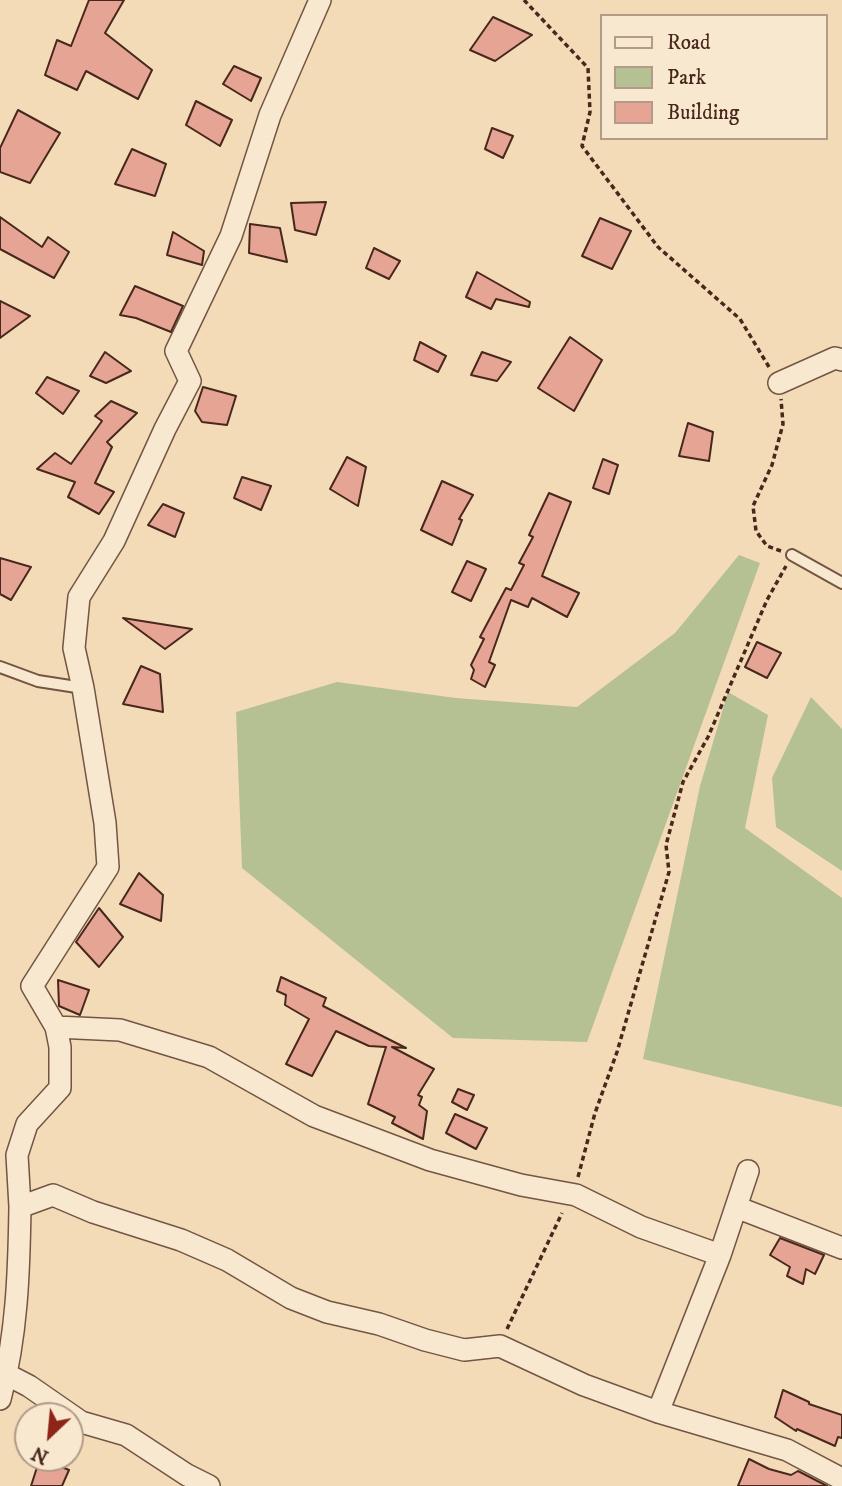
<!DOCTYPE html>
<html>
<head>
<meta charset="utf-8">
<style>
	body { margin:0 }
	#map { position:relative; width:842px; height:1486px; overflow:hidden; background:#f4dbb7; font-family:"IM FELL DW Pica",serif }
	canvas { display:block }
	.legend { position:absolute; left:600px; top:14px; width:228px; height:126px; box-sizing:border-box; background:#f8e8d0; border:2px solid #b29b88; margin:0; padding:9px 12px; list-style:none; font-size:21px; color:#48281c }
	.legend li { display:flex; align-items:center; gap:14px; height:35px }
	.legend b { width:35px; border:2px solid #b29b88 }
	.north { position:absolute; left:14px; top:1402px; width:70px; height:70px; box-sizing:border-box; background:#f8e8d0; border:2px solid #b29b88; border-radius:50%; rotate:206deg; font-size:19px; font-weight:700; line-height:28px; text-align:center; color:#48281c }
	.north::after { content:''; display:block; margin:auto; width:24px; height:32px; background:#8f2418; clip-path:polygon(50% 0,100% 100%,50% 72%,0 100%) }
</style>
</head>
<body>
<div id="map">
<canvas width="842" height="1486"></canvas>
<ul class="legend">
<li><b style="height:9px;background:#f8e8d0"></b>Road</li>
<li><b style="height:19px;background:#b6c193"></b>Park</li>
<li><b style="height:19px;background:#e6a594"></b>Building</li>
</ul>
<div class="north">N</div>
</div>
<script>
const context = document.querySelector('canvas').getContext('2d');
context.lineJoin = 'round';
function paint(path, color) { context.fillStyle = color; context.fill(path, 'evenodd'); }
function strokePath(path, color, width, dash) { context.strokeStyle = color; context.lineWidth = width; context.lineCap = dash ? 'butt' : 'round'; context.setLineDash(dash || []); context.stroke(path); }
const green = new Path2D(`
	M739,555l21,8 -173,479 -134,-4 -211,-170 -6,-156 101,-30 119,16 121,9 98,-74z
	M728,692l40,23 -23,113 97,70v209l-199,-48 57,-273z
	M811,697l31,32v142l-66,-44 -4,-49z`);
const building = new Path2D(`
	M89,0h35l-19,33 47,37 -14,29 -52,-28 -9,19 -32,-15 12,-35 14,6z
	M493,17l39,18 -37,26 -25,-11z
	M234,66l27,12 -10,23 -28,-17z
	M196,101l36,19 -12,26 -34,-21z
	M18,110l42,23 -30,50 -30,-11v-24z
	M492,128l21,8 -10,22 -18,-9z
	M132,149l34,15 -11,32 -40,-12z
	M326,202l-10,33 -21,-5 -4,-27z
	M0,217l42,30 6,-10 21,15 -15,26 -54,-29z
	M600,218l31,13 -19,38 -30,-13z
	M250,224l30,4 7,34 -38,-9z
	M173,232l31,19 -2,14 -35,-10z
	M374,248l26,13 -11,18 -23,-11z
	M477,272l53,30 -1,5 -33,-8 -5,10 -25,-12z
	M135,286l48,20 -12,26 -35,-14 -16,-3z
	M0,301l30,15 -30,22z
	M570,337l32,23 -28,51 -36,-23z
	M420,342l26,14 -8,16 -24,-12z
	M105,352l26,19 -25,12 -16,-7z
	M482,352l29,10 -14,19 -26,-6z
	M47,377l32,14 -16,23 -27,-21z
	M203,387l33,9 -9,29 -25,-3 -7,-11z
	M111,401l26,12 -30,29 5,5 -17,36 19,9 -15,22 -31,-17 7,-15 -38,-13 18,-16 16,11 31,-43 -7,-5z
	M688,423l25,9 -4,29 -30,-5z
	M347,457l19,10 -8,39 -28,-17z
	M603,459l15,6 -9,29 -16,-6z
	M242,477l29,9 -10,24 -27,-12z
	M442,481l31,14 -14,24 3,1 -10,25 -31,-15z
	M549,493l22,9 -29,74 37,17 -12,24 -35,-19 -4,9 -17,-7 -22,62 6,3 -10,22 -14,-8 3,-9 -3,-5 13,-26 -4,-2 26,-49 5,2 13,-25 -5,-2 14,-26 -4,-2z
	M163,504l21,9 -9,24 -27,-12z
	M0,558l31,9 -20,33 -11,-6z
	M467,561l19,8 -15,32 -19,-9z
	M123,618l69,11 -27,20z
	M757,642l24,11 -14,25 -22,-11z
	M141,666l19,8 3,38 -40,-8z
	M139,873l24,22 -2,26 -41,-17z
	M99,908l24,29 -24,30 -23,-25z
	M281,977l45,21 -3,8 83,42 -14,-1 42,22 -16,26 4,2 -3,8 8,6 -4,28 -31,-16 3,-6 -27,-13 18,-57 -17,-1 -33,-15 -24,45 -26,-12 23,-45 -24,-14 1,-10 -9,-4z
	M58,980l31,10 -9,25 -21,-9z
	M458,1089l16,6 -7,15 -15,-8z
	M455,1114l32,14 -11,21 -30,-16z
	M780,1238l44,17 -9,19 -9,-5 -3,15 -16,-8 3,-9 -20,-12z
	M783,1390l26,12v2l33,11v23l-4,-1 -3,9 -38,-17 -1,2 -21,-14z
	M40,1458l29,12 -7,16h-31z
	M749,1459l20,10 22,6 7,-4 29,15h-89z`);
const path = new Path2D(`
	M524,0l64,68 2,44 -8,34 76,101 82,72 29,48
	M781,551l-14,-5 -11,-15 -3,-25 19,-41 11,-41 -2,-25
	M578,1177l17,-64 22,-61 52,-180 -3,-27 17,-63 25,-45 59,-137 19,-34
	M507,1329l55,-116`);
const service = new Path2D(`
	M792,555l50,28
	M0,667l38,14 45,7`);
const minor = new Path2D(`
	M779,383l56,-25 7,2
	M56,1027l64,3 89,27 105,59 116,44 91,25 55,10 65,32 79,28 28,-84
	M20,1207l-3,-52 10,-31 33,-36v-41l-4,-20 -24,-41 76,-119 -3,-44 -22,-135 -9,-40 5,-51 35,-56 51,-112 25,-48 -14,-30 55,-115 39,-121 50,-115
	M736,1207l106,41
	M0,1371l29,15 52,36 45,13 61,40 22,11
	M0,1399c17,-63 19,-127 20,-192l33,-12 40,17 88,28 46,20 64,38 36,14 52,12 46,16 39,10 36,-4 84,39 74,27 129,38 55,29
	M658,1412l62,-157`);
paint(green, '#b6c193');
paint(building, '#e6a594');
strokePath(building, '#48281c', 2);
strokePath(service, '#735543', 14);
strokePath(minor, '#735543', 24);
strokePath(path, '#48281c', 3.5, [5, 3.5]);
strokePath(service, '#f8e8d0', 10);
strokePath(minor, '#f8e8d0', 21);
</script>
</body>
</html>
